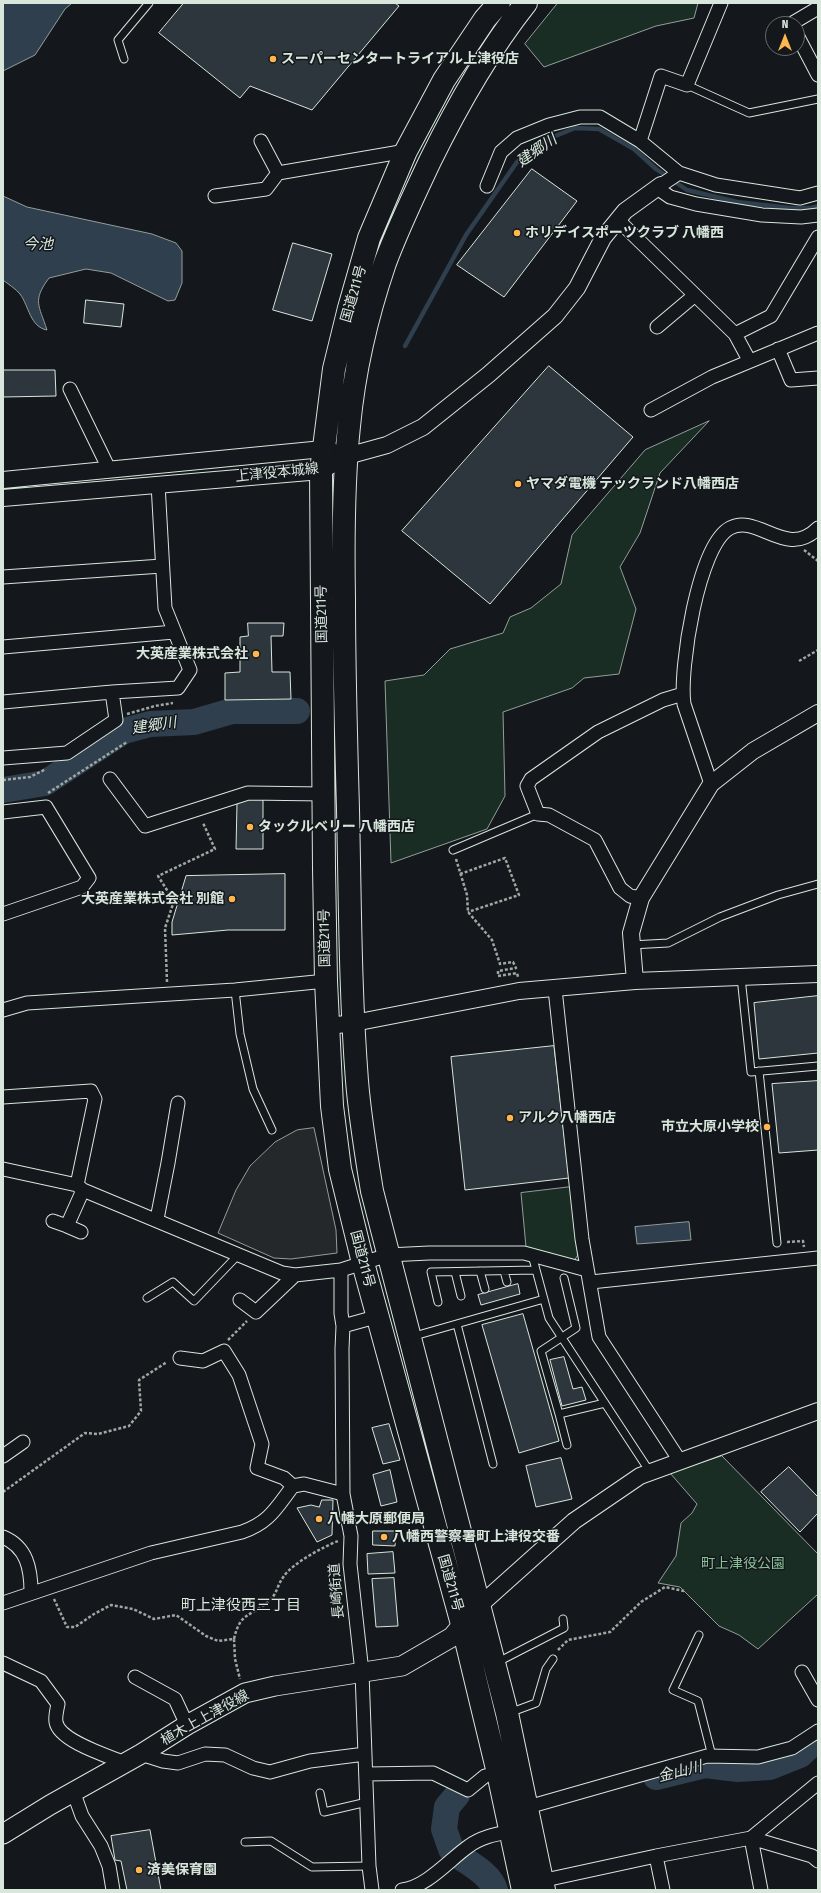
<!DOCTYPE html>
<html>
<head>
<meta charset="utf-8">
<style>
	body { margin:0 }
	#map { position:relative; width:821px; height:1893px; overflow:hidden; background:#14181c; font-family:"Fira Sans Condensed",sans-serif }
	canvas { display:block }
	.frame { position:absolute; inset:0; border:4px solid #d8e6dc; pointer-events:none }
	.north { position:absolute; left:765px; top:16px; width:40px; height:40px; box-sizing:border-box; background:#14181c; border:1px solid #626a69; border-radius:50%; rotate:0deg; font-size:11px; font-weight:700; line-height:16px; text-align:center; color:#d8e6dc }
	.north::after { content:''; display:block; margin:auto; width:14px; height:18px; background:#ffb74d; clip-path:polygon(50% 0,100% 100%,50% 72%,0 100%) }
</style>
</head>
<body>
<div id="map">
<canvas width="821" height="1893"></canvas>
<div class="frame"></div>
<div class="north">N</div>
</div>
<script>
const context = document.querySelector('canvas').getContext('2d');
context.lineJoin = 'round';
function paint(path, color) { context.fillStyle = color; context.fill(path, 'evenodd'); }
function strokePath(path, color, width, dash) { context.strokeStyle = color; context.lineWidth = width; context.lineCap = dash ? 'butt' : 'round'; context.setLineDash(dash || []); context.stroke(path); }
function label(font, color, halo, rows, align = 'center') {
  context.font = font + ' "Fira Sans Condensed","Noto Sans JP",sans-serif'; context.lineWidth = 3; context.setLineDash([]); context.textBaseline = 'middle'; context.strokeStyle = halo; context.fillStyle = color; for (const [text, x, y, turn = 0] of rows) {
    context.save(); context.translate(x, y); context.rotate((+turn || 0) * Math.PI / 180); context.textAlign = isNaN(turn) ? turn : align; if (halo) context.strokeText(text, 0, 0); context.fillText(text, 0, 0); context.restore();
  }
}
const green = new Path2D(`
	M558,3h140l-4,15 -38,8 -112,41 -19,-23z
	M709,421l-49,52 -20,60 -20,34 16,42 -17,65 -35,4 -12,10 -69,24 2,84 -18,33 -96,34 -6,-182 39,-6 26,-26 53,-16 7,-16 21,-9 30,-24 11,-49 73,-85z
	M571,1187l8,66 -5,8 -48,-14 -5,-54z
	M722,1456l96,98v40l-60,55 -19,-14 -20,-9 -39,-39 -22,-4 18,-27 5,-33 11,-10 5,-9 -27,-31z`);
const parking = new Path2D(`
	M314,1128l22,102 1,23 -46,6 -17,-1 -56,-25 18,-43 14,-24 25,-24 22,-12z`);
const water = new Path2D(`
	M3,3h69l-7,6 -30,46 -32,16z
	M3,196l24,11 125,27 24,9 6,8v32l-7,17 -7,1 -57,-28 -25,-4 -37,9c-17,23 -10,27 -2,52 -17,-3 -18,-24 -27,-36 -4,-5 -12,-10 -17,-14z
	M689,1222l2,18 -54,4 -2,-17z`);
const stream = new Path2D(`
	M405,346l61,-111 51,-73 31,-23 27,-11 24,1 35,20 22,20 31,21 50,12 53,6h21l7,-2`);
const river = new Path2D(`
	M3,790l42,-7 79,-52 26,-7 44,-2 38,-11h65
	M656,1777l49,-12 33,4 32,-2 30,-12 18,-17
	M451,1849l-7,-20 3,-22 10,-12
	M463,1859c11,7 28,17 32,31`);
const building = new Path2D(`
	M184,3h211l4,3 -87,104 -62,-24 -10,12 -81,-65z
	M532,169l45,32 -73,96 -47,-32z
	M293,243l39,11 -20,67 -39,-11z
	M86,300l38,4 -3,23 -37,-4z
	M549,366l84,71 -143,167 -88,-73z
	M3,370h52l1,26 -53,1z
	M248,623h36l-1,13h-12l1,36h18l1,27 -66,1v-27l15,-1v-35l8,-1z
	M249,799h14v50h-27l1,-45z
	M285,874v56h-57l-56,5v-13l14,-46z
	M818,996v57l-59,6 -5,-56z
	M554,1046l15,132 -104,12 -14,-133z
	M818,1081v69l-39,3 -7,-69z
	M518,1284l2,10 -39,11 -3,-10z
	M523,1314l36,127 -40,12 -37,-128z
	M564,1357l9,32 9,-2 4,13 -24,6 -12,-46z
	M389,1424l11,36 -17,4 -11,-36z
	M561,1458l11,41 -36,8 -10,-41z
	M789,1467l29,30v16l-18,19 -39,-40z
	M390,1470l7,32 -16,4 -8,-31z
	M322,1500h11l-1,35 -15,7 -20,-34 14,-3 8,2z
	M373,1531h23l-1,15 -22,-1z
	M393,1552l2,21 -27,1 -1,-20z
	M394,1578l4,48 -22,1 -4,-48z
	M150,1830l11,60h-34l-6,-29 -6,-1 -4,-24z`);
const path = new Path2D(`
	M804,550l14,11
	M799,661l19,-11
	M127,714l28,-8 18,-3
	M3,780l27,-3 16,-8
	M48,793l79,-51
	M456,859l11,36 1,17 24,28 8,24 13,-2 3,6 -18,3v5l19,-3 1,4
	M460,874l45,-16 14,37 -51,17
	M167,982l-2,-54 9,-27 -16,-25 57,-27 -12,-26
	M787,1242l16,-1 1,6
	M228,1340l19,-19
	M3,1492l82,-59 13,1 31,-8 12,-15 -2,-31 28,-18
	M54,1599l13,28h8l19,-13 17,-9 22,4 21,10 22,-4 30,21 12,5 16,-2 1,20 5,20
	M234,1639c6,-27 16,-22 34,-37 9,-7 9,-17 16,-26 9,-13 39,-29 54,-35
	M558,1650l10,-10 42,-8 31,-30 24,-15 19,4`);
const service = new Path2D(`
	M124,59l-6,-19 31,-37
	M687,85l62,28 69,-14
	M453,850l85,-36
	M631,945l37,-2 52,-26 58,-22 40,-11
	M741,977l10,95 67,-6
	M235,990l5,44 13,55 19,41
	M759,1071l18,172
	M532,1255l17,63 101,154
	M480,1271l5,18
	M504,1271l3,11
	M455,1272l6,24
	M564,1278l12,50 -35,23 18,63 46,-11
	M147,1298l26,-16 21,19 45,-47
	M438,1302l-7,-30 105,-2
	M457,1324l36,140
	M411,1337l133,-38
	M559,1414l8,31
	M699,1635l-26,55 25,11 14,55
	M496,1663l68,-35 -1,-9
	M509,1713l27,-10 10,-34 7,-10
	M320,1793l4,19 43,-10
	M245,1842l26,-1 41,26 57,-1`);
const minor = new Path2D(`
	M791,24l27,-16
	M797,35l21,40
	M261,141l17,32
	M640,141l21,-65 26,9 34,-82
	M661,185l18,-12
	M487,186l14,-34 16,-14 32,-13 31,-8h20l40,24 39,32 37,12 84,13 18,-5
	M657,188l13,9 26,7 66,11 39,2 17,-2
	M215,196l51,-7 12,-16 128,-22
	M618,220l117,114 14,26
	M657,327l38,-32
	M735,334l36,-18 47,-79
	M778,349l13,31 27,-2
	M70,389l39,80
	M651,410l61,-33 106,-44
	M3,577l159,-11
	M3,647l171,-15
	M3,702l109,-10 66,-4 12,-18 -25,-62 -7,-124
	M3,758l64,-5 49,-33 -4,-28
	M110,779l35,47 103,-33 76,1
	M711,784l-27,-80c-5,-34 14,-159 46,-176 28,-15 56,32 88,0
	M3,812l43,-5 43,71 -7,9 -79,27
	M641,898l-11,-2 -10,-8 -25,-48 -46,-25 -11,-1 -11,-28 4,-7 67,-47 65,-32 20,-6
	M555,989l27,250 17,98 81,124
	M3,1010l24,-7 208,-13 91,-9
	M3,1097l88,-6 4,8 -18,86
	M3,1169l74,16 6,5 199,83 13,2 46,-5 47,-15 41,-2h95l63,17
	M157,1219l11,-56 10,-60
	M53,1221l14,5
	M81,1232l-14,-6 16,-36
	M341,1270v43l2,13
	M591,1282l227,-24
	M240,1300l16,12 39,-37
	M180,1358l23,3 21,-10 15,24 23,69 -5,24 27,10 9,8
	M3,1456l20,-14
	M3,1537c24,10 28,32 28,55
	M3,1603l148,-50 91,-21c28,-10 34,-24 51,-46l11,-2 39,10
	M3,1663l38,18 17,23c-1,5 -3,13 -2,18 3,19 52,34 69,41
	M802,1672l16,28
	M135,1677l40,22 12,26
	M141,1754l22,7 15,2 27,-9 20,1 28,13 17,4 40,-11 55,-7
	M366,1774l67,-1 35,17 17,-14 13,-3
	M73,1791l9,25 19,30 8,20 4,24
	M528,1807l179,-51 51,1 34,-9 26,-17
	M751,1838l67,-55
	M751,1838l10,52
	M656,1856l7,34
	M536,1882l120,-26 95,-18 61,18 6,5
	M372,1890l-3,-24 -7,-194 -12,-108 1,-28 -8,-42 -1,-145 1,-23 36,-10
	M402,1890c25,-3 48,-31 67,-44 12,-9 28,-12 42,-15`);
const tertiary = new Path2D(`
	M3,480l320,-31 11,3
	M3,498l318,-27 26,-15 40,-11 36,-18 65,-52 67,-59 22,-28 26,-50 22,-27 36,-26
	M635,981l-4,-48 10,-35 70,-114 42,-33 65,-38
	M329,1026l25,-3 165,-32 116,-10 183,-7
	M479,1606l95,-85 66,-45 178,-65`);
const secondary = new Path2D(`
	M3,1834l47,-29 91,-51 46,-29 58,-32 30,-7 127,-20 50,-29 18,-21`);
const trunk = new Path2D(`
	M499,3l-14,16 -41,61 -38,71 -37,87 -20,70 -15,61 -13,102 3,397 2,113 6,125 8,63 23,94 99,361 36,149 25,117
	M526,3c-38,48 -69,103 -96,158 -16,34 -32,67 -45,102 -17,50 -31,110 -36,163 -6,57 -6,115 -5,173 0,70 2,140 4,210 2,90 2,182 9,272 3,37 9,73 15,110l135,522 37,177`);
const markers = [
	[273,59,4,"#ffb74d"],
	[517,233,4,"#ffb74d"],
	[518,484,4,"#ffb74d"],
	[256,654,4,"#ffb74d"],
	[250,827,4,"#ffb74d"],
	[232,899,4,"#ffb74d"],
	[510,1118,4,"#ffb74d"],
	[767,1127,4,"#ffb74d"],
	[319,1519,4,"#ffb74d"],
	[384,1537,4,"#ffb74d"],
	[139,1870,4,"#ffb74d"]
];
const poiNames = [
	["スーパーセンタートライアル上津役店",281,59],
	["ホリデイスポーツクラブ 八幡西",525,233],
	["ヤマダ電機 テックランド八幡西店",526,484],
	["大英産業株式会社",248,654,"right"],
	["タックルベリー 八幡西店",258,827],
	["大英産業株式会社 別館",224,899,"right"],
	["アルク八幡西店",518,1118],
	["市立大原小学校",759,1127,"right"],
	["八幡大原郵便局",327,1519],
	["八幡西警察署町上津役交番",392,1537],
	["済美保育園",147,1870]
];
const streetNames = [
	["国道211号",354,294,-74],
	["上津役本城線",277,473,-6],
	["国道211号",322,614,-91],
	["国道211号",325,938,-91],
	["国道211号",362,1259,75],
	["国道211号",450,1583,74],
	["長崎街道",337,1591,-95],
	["植木上上津役線",205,1718,-29]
];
const parkNames = [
	["町上津役公園",743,1564]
];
const waterNames = [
	["建郷川",537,151,-35],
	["今池",38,245],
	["建郷川",154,726,-8],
	["金山川",680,1772,-14]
];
const neighbourhoodNames = [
	["町上津役西三丁目",241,1606]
];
paint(green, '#1a2d24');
strokePath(green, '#939e99', 1);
paint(parking, '#24282b');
strokePath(parking, '#939e99', 1);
paint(water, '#2f3f4d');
strokePath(water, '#939e99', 1);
strokePath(stream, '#2f3f4d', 4.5);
strokePath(river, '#2f3f4d', 26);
paint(building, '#2c363c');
strokePath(building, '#d8e6dc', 1);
strokePath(service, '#d8e6dc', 9);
strokePath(minor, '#d8e6dc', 15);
strokePath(tertiary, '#d8e6dc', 18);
strokePath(secondary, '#d8e6dc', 21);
strokePath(trunk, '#d8e6dc', 24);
strokePath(path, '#9da8a2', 2.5, [3, 2]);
strokePath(service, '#14181c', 7);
strokePath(minor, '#14181c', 13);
strokePath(tertiary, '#14181c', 16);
strokePath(secondary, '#14181c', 19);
strokePath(trunk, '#14181c', 22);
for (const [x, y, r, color] of markers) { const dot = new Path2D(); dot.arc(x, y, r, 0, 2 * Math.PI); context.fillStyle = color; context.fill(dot); strokePath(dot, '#14181c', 1.5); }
label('bold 14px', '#d8e6dc', '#14181c', poiNames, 'left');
label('14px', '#d8e6dc', '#14181c', streetNames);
label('14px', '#8ac095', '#14181c', parkNames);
label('italic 15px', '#d8e6dc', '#14181c', waterNames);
label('15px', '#d8e6dc', '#14181c', neighbourhoodNames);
</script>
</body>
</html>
